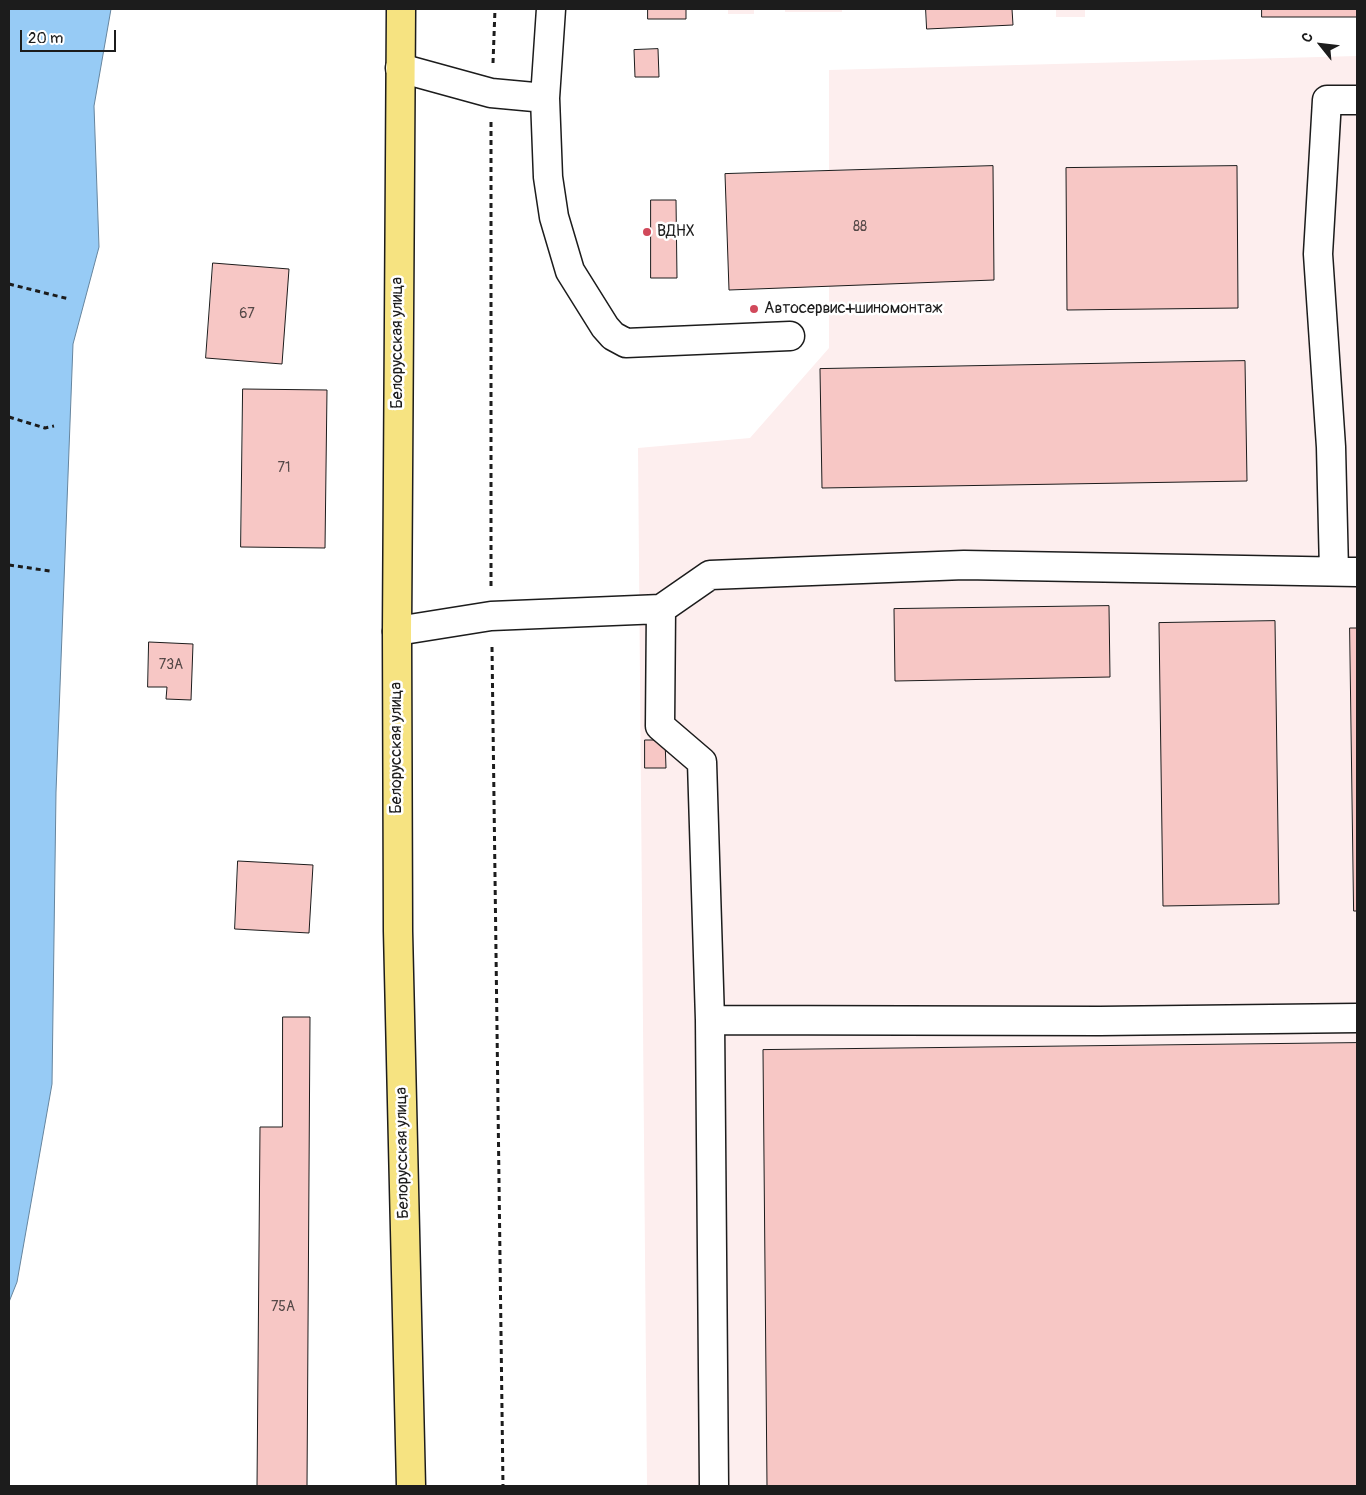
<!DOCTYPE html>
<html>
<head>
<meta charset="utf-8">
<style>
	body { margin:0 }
	#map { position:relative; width:1366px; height:1495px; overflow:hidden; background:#fff; font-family:Pangolin,sans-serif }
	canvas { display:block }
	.frame { position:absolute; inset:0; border:10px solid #1c1c1c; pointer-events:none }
	.north { position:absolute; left:1296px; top:20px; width:50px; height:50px; -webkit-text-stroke:4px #fff; paint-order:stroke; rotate:299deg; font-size:14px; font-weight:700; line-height:20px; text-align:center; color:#1c1c1c }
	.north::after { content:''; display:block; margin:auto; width:18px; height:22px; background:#1c1c1c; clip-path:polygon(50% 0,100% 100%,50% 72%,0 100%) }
	.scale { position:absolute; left:20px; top:30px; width:96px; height:22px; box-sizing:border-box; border:2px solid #1c1c1c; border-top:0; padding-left:6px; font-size:15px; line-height:18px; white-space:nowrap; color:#1c1c1c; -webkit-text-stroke:4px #fff; paint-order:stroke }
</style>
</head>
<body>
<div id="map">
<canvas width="1366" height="1495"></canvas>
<div class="frame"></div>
<div class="north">С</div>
<div class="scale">20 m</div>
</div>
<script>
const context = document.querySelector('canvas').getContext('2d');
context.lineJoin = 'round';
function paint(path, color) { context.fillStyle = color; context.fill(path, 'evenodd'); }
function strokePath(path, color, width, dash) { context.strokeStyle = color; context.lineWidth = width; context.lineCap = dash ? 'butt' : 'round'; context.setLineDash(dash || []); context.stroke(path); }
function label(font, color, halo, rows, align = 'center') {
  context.font = font + ' Pangolin,sans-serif'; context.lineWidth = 5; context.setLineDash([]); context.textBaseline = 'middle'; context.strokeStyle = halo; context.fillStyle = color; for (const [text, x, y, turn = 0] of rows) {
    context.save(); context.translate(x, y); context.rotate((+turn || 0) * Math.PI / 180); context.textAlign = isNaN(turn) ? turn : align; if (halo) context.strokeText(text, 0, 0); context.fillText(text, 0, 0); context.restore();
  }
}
const built = new Path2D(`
	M728,9h26v5h-26z
	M785,9h57v3h-57z
	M1056,9h29v8h-29z
	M1357,56v1430h-710l-9,-1038 112,-10 79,-90v-278z`);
const water = new Path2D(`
	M9,9h102l-17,97 5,141 -26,97 -17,448 -4,292 -35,198 -8,20z`);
const building = new Path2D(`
	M648,9h38v10h-38z
	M926,9h86l1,16 -86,4z
	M1262,9h95v8h-95z
	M658,49l1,28h-24l-1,-27z
	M993,166l1,114 -265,10 -4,-116z
	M1237,166l1,142 -171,2 -1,-142z
	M651,200h25l1,78h-26z
	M213,263l76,6 -7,95 -76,-6z
	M1245,361l2,120 -425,7 -2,-119z
	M243,389l84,1 -2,158 -84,-1z
	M1109,606l1,71 -215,4 -1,-72z
	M1275,621l4,283 -116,2 -4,-283z
	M1350,628h7v283h-3z
	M149,642l44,2 -2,56 -25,-1 1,-12h-19z
	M645,740h20l1,28h-21z
	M238,861l75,4 -4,68 -74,-4z
	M283,1017h27l-3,469h-50l3,-359h22z
	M1357,1043v443h-590l-4,-436z`);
const path = new Path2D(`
	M493,63l2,-54
	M491,122v464
	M9,284l60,15
	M9,417l36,11 9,-2
	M9,565l41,6
	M492,647l11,839`);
const minor = new Path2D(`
	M400,68l91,25 54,5 3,79 6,40 16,54 35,56 8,9 13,7 164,-7
	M545,98l6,-89
	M1334,571l-3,-124 -13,-193 9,-154h30
	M397,631l94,-15 170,-7
	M710,1020l390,1 257,-3
	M714,1486l-4,-466 -8,-258 -42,-36 1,-117 49,-34 254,-10 393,7`);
const major = new Path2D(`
	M401,9l-4,622 1,300 13,555`);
const markers = [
	[647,232,5,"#d1495b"],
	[754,309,5,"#d1495b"]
];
const numberNames = [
	["88",860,227],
	["67",247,314],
	["71",284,468],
	["73А",171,665],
	["75А",283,1307]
];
const poiNames = [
	["ВДНХ",657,232],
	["Автосервис+шиномонтаж",764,309]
];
const streetNames = [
	["Белорусская улица",398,343,-90],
	["Белорусская улица",397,748,-90],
	["Белорусская улица",403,1153,-91]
];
paint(built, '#fdeeee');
paint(water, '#97cbf5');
strokePath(water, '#66859e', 1);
paint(building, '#f7c7c5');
strokePath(building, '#1c1c1c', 1);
strokePath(minor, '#1c1c1c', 31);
strokePath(major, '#1c1c1c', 31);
strokePath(path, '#1c1c1c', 3, [5, 4]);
strokePath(minor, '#fff', 28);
strokePath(major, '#f6e381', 28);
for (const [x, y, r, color] of markers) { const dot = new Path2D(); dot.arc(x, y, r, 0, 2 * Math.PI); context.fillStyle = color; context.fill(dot); strokePath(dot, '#fff', 2); }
label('14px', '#534746', null, numberNames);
label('16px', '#1c1c1c', '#fff', poiNames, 'left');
label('16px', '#1c1c1c', '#fff', streetNames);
</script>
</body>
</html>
